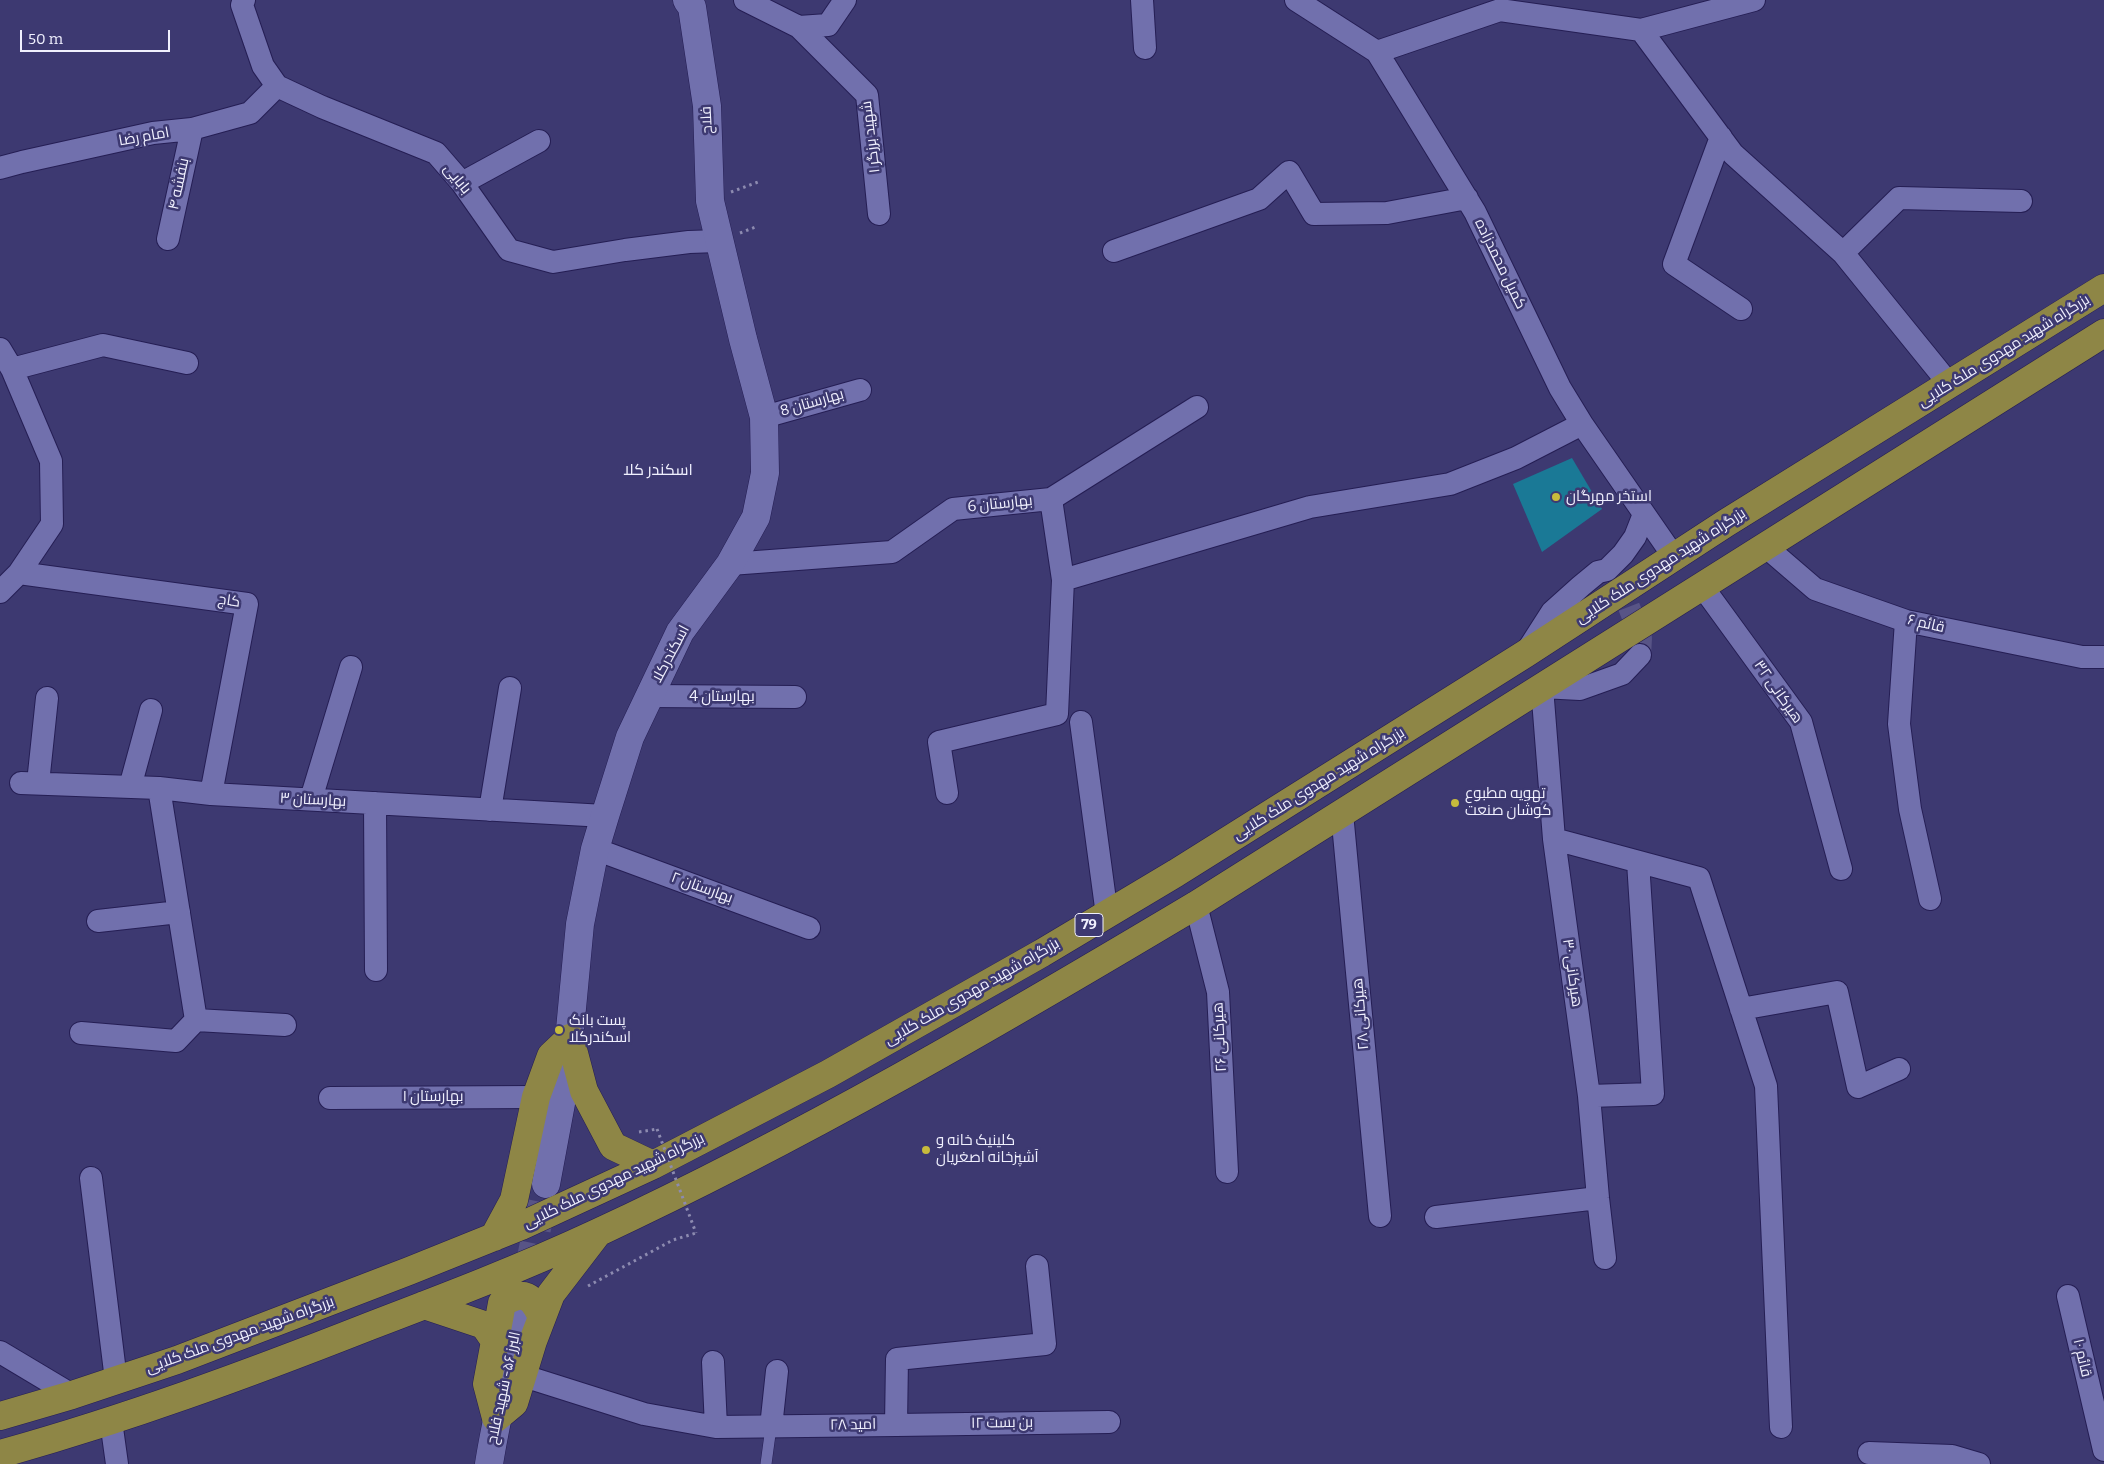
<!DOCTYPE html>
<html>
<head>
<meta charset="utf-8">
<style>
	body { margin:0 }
	#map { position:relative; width:2104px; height:1464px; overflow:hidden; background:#3d3971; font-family:Bitter,serif }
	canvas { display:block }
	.scale { position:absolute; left:20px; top:30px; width:150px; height:22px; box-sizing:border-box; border:2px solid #f0f0fe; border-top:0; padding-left:6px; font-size:15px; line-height:18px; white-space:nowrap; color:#f0f0fe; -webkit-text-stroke:4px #3d3971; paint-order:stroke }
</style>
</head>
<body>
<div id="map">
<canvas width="2104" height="1464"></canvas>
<div class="scale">50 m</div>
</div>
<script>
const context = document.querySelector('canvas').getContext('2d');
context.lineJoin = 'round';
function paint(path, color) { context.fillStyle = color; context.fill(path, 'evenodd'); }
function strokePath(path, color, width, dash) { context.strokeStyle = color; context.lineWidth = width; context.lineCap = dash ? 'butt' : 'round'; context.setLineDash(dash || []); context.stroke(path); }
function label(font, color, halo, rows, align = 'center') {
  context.font = font + ' Bitter,Cairo,serif'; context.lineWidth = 5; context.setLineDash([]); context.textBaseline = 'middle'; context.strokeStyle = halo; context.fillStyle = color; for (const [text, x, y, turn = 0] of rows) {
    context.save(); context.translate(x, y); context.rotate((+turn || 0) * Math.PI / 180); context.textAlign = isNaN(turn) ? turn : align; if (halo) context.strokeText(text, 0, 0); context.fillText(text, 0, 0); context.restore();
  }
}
const water = new Path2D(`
	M1572,458l30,51 -60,43 -29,-68z`);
const minorTunnel = new Path2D(`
	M1617,576l24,62 -1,17`);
const tertiaryTunnel = new Path2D(`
	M520,1312l26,-128`);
const path = new Path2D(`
	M731,192l27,-10
	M740,233l18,-7
	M639,1132l18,-3
	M588,1286l85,-46 23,-7`);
const service = new Path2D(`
	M766,1464l5,-37`);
const minor = new Path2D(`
	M244,0l-2,5 21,61 14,20 45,21 114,46 26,30 47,67 44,12 72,-12 64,-8 29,-1
	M745,0l54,27 68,68 12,119
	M1142,0l3,48
	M1296,0l81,52 98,160 85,176 22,36 92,133
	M799,27l29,-2 17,-25
	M1641,30l113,-30
	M1377,52l123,-42 141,20 92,124 110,99 107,132
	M1721,137l-47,127 67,45
	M0,168l22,-6 131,-29 39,-4 58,-16 27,-27
	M462,183l77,-42
	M168,239l24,-110
	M1114,251l145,-52 30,-27 25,42 73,-1 80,-15
	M1843,253l56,-55 122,3
	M0,349l12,20 39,92 1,63 -33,49 -19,19
	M12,369l91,-24 84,18
	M764,417l96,-27
	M1765,546l50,43 91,32 176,36h22
	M730,564l162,-12 61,-43 98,-10 146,-92
	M19,573l228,31 -36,190
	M1063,580l247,-73 140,-23 66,-26 66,-34
	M1702,586l99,136 40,147
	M1906,621l-7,103 11,85 20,90
	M1527,651l25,-39 29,-26 17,-14 9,-2 16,-16 12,-17 9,-23
	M649,696l146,1
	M1081,722l26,193
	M21,783l138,5 52,6 394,22
	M38,783l9,-85
	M130,787l21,-77
	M159,788l37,232 89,5
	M947,793l-8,-51 118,-28 6,-134 -12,-81
	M311,799l40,-132
	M375,803l1,167
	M490,810l20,-122
	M1342,813l38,403
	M1554,839l145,39 67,208 15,341
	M595,849l214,79
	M1196,905l22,87 9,180
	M98,921l81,-9
	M1741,1009l96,-17 21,95 41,-18
	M81,1033l95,8 20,-21
	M1589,1096l64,-2 -15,-232
	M330,1098l206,-1
	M91,1178l25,202
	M1436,1217l162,-19
	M1605,1258l-7,-60 -9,-102 -35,-257 -12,-152 38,2 42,-15 18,-19
	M2068,1296l36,154
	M0,1352l72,43
	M713,1362l3,65
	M524,1376l120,38 72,13 180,-2 1,-66 148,-15 -8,-78
	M111,1421l6,43
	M896,1425l213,-3
	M771,1427l6,-56
	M1869,1453l83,3 27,8`);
const tertiary = new Path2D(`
	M546,1184l19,-102 15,-158 15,-75 10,-33 25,-79 50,-105 50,-68 26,-47 9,-44 -1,-56 -21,-78 -33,-138 -3,-95 -15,-99 -5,-7
	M489,1464c8,-51 21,-101 31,-152`);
const trunk = new Path2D(`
	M494,1237l20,-37 22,-103 15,-41 19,-18 14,53 29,55 40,19
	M424,1305l60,20 11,16 -8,43 9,34 18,-15 19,-62 18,-47 46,-60
	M495,1341l7,-38c22,-14 30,-7 40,14
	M0,1416l72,-21 105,-35 232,-89 112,-45 132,-61 175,-91 214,-121 134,-80 349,-219 201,-131 378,-235
	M0,1454c126,-35 248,-80 370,-128 76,-29 152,-58 227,-93 206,-96 403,-211 599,-328l908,-572`);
const pathBridge = new Path2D(`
	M657,1129l39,104`);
const markers = [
	[1556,497,5,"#c7bb3c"],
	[1455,803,5,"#c7bb3c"],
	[559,1030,5,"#c7bb3c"],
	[926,1150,5,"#c7bb3c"]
];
const shields = [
	[1089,925,28]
];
const shieldNames = [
	["79",1089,925]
];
const streetNames = [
	["فلاح",707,120,-93],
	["امام رضا",144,137,-10],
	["شهید برزگر ۱",871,137,-97],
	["بابایی",457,179,51],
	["بنفشه ۴",179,184,-78],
	["کمیل محمدزاده",1500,264,64],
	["بزرگراه شهید مهدوی ملک کلایی",2004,351,-32],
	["بهارستان 8",812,403,-16],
	["بهارستان 6",1000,504,-6],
	["بزرگراه شهید مهدوی ملک کلایی",1661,566,-33],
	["کاج",229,601,8],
	["قائم ۶",1926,624,13],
	["اسکندرکلا",671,654,-62],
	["هیرکانی ۳۲",1778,692,55],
	["بهارستان 4",722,697],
	["بزرگراه شهید مهدوی ملک کلایی",1319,784,-32],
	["بهارستان ۳",313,800,3],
	["بهارستان ۲",702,888,20],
	["هیرکانی ۳۰",1572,973,82],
	["بزرگراه شهید مهدوی ملک کلایی",972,992,-30],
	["هیرکانی ۲۸",1361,1014,-95],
	["هیرکانی ۲۶",1220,1037,-93],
	["بهارستان ۱",433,1097],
	["بزرگراه شهید مهدوی ملک کلایی",614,1181,-26],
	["بزرگراه شهید مهدوی ملک کلایی",240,1335,-20],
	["قائم ۱۰",2082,1358,77],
	["البرز ۵۶- شهید فلاح",504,1388,-78],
	["بن بست ۱۲",1002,1423,-1],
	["امید ۲۸",853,1425,-1]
];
const poiNames = [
	["استخر مهرگان",1566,497],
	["تهویه مطبوع",1465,794],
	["کوشان صنعت",1465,811],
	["پست بانک",569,1021],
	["اسکندرکلا",569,1038],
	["کلینیک خانه و",936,1141],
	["آشپزخانه اصغریان",936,1158]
];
const neighbourhoodNames = [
	["اسکندر کلا",658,471]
];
paint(water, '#1a7996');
strokePath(minorTunnel, '#585486', 22, [22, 11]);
strokePath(tertiaryTunnel, '#585486', 28, [28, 14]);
strokePath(service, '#251e54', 12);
strokePath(minor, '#251e54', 24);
strokePath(tertiary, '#251e54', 29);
strokePath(trunk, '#251e54', 29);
strokePath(path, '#8d8bb0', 3, [2.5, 4]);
strokePath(service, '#7170ad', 11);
strokePath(minor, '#7170ad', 22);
strokePath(tertiary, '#7170ad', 28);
strokePath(trunk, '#8e8646', 28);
strokePath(pathBridge, '#8d8bb0', 3, [2.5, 4]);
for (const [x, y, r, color] of markers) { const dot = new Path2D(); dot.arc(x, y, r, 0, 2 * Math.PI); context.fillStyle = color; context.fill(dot); strokePath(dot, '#3d3971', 2); }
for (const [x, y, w] of shields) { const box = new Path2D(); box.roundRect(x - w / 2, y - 11.5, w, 23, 4); context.fillStyle = '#3d3971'; context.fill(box); strokePath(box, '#f0f0fe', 1); }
label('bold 14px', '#f0f0fe', null, shieldNames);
label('15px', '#f0f0fe', '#3d3971', streetNames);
label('15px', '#f0f0fe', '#3d3971', poiNames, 'left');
label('16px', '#f0f0fe', '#3d3971', neighbourhoodNames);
</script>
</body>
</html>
